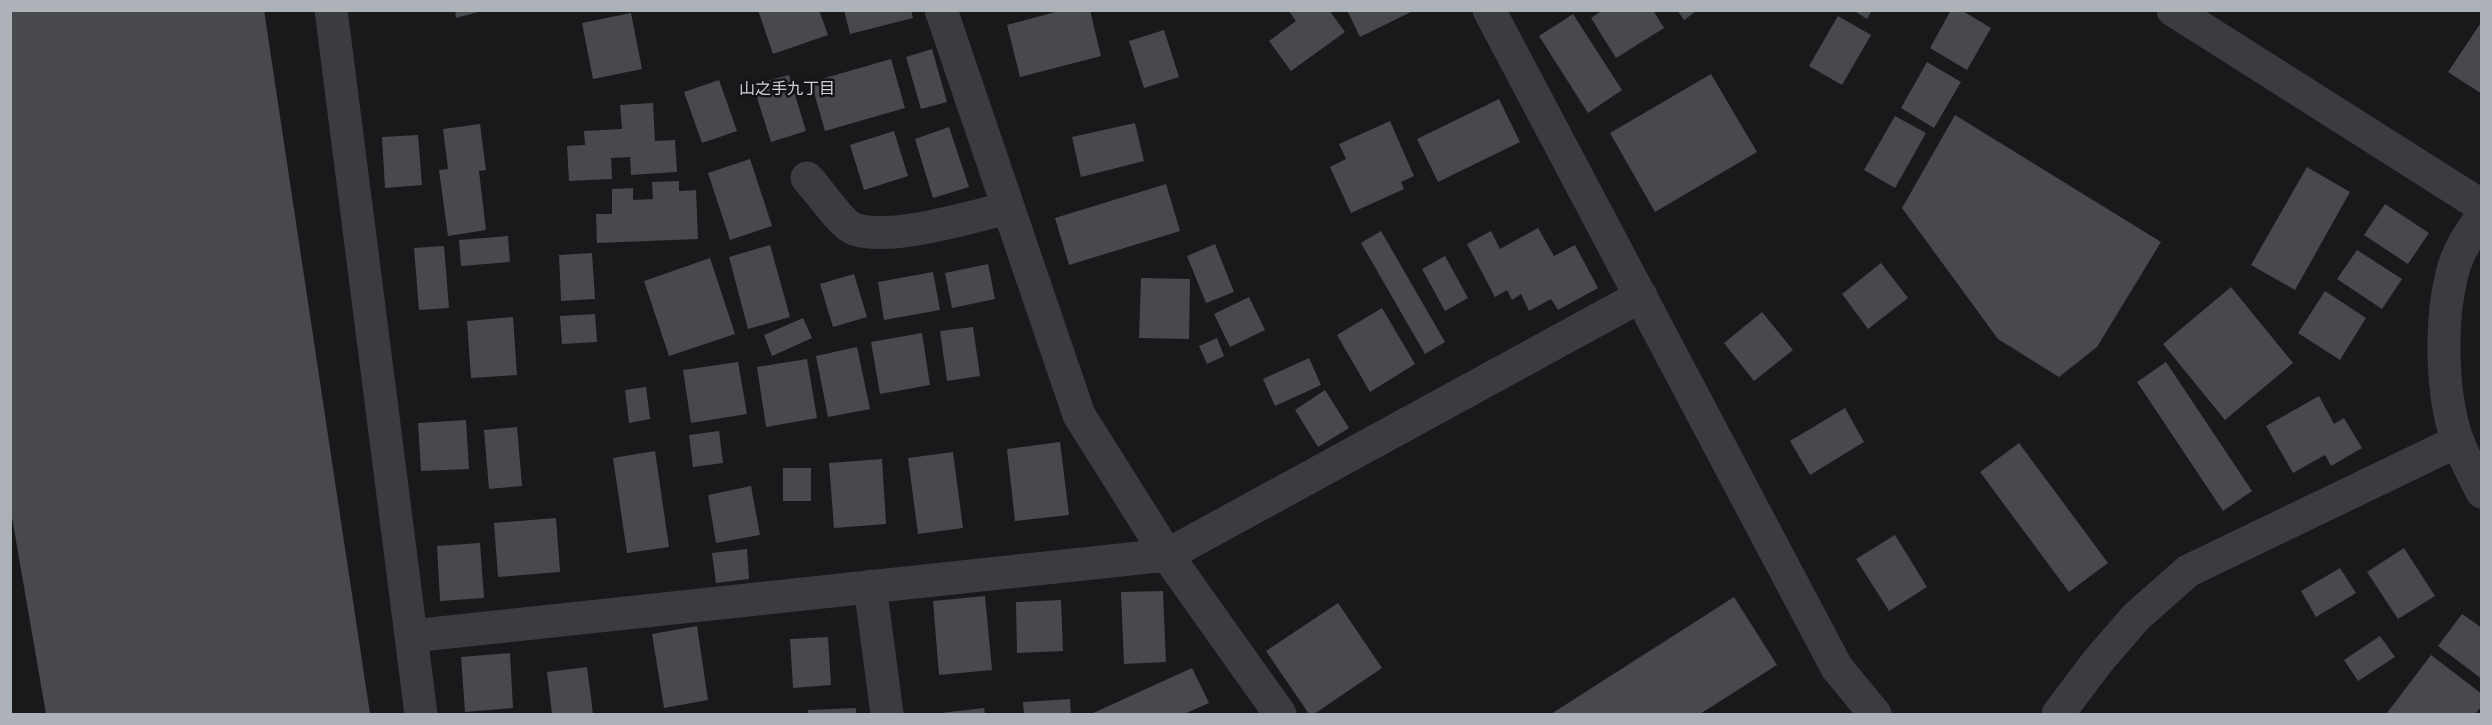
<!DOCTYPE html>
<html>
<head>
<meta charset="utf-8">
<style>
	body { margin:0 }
	#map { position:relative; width:2492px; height:725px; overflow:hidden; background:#19191b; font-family:"Fira Sans",sans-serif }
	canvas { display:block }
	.frame { position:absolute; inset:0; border:12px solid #adb2b9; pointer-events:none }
</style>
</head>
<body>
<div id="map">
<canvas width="2492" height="725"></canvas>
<div class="frame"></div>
</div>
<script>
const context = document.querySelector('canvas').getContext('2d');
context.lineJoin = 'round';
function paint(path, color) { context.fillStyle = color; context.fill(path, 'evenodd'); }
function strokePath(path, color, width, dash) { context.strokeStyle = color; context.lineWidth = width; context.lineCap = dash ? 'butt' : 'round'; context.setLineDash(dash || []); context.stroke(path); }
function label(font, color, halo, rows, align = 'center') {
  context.font = font + ' "Fira Sans","Noto Sans JP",sans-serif'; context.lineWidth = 5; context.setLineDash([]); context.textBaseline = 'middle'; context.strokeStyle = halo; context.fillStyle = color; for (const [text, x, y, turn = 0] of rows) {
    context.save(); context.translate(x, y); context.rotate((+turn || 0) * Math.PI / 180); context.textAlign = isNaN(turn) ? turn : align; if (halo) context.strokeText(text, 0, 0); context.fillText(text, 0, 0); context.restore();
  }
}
const building = new Path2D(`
	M10,10h254l106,704h-324l-36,-208z
	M455,10h27v1l-26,7z
	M758,10h61l9,25 -55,19z
	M844,10h67l2,8 -63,16z
	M1063,10h27l11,46 -81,21 -13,-52z
	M1288,10h41l16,22 -54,39 -22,-30 27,-20z
	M1347,10h68l-55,27z
	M1603,10h50l11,18 -48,30 -25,-40z
	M1677,10h21l-14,10z
	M1853,10h19l-5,9z
	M1951,10h10l30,18 -24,42 -37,-22z
	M631,13l11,56 -49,10 -11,-56z
	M1573,14l49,76 -34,23 -49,-77z
	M1838,16l33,19 -29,50 -33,-19z
	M2482,21v73l-34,-22z
	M1164,30l15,47 -35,11 -15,-47z
	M932,49l15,53 -26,7 -15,-52z
	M891,59l14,49 -80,23 -14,-49z
	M1927,62l34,20 -27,46 -33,-20z
	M1711,74l46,78 -102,60 -45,-79z
	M789,75l17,56 -35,11 -18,-57z
	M719,80l18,51 -35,12 -18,-51z
	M1499,99l21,43 -82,40 -21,-43z
	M653,103l2,38 20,-1 2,32 -46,3 -1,-18 -19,1 1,21 -43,2 -2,-35 18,-1 -1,-14 38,-2 -2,-24z
	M1955,115l206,127 -64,105 -38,30 -61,-38 -96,-131z
	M1895,116l31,17 -31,55 -31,-18z
	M1390,121l24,55 -13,6 3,7 -53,24 -21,-46 16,-8 -7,-15z
	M1135,123l9,38 -63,16 -9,-40z
	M480,124l6,46 -7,1 7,59 -38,6 -9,-66 9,-1 -5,-40z
	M949,127l20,60 -36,11 -18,-59z
	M894,131l14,45 -44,14 -14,-45z
	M418,135l4,50 -37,3 -3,-51z
	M750,159l22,67 -42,14 -22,-67z
	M2307,167l43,25 -55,98 -44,-25z
	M679,181v10l17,-1 2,49 -101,4 -1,-29h16v-25l21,-1v12l20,-1 -1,-17z
	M1166,184l14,47 -111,34 -14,-47z
	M2385,204l44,29 -21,31 -44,-29z
	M1538,228l16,28 21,-11 23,43 -40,22 -7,-11 -22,12 -8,-17 -9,6 -5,-10 -12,7 -28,-53 24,-13 9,18z
	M1381,231l64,111 -20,12 -64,-111z
	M508,236l2,26 -49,4 -2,-26z
	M1215,244l19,48 -28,11 -19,-47z
	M770,245l20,72 -42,12 -19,-72z
	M444,246l5,62 -30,2 -5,-62z
	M2357,250l45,29 -20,30 -45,-30z
	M592,253l3,46 -34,2 -2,-46z
	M1445,256l23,42 -23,13 -23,-42z
	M710,258l25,76 -66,22 -25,-75z
	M1881,263l27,35 -40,31 -26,-35z
	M988,264l7,35 -43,9 -7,-35z
	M933,272l7,38 -56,10 -6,-38z
	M854,274l13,43 -34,10 -13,-43z
	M1141,278l49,1 -1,60 -50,-1z
	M2231,287l62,76 -68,57 -62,-76z
	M2325,291l41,27 -26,42 -42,-27z
	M1249,297l16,33 -35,17 -16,-33z
	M1382,308l33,56 -45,28 -33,-57z
	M1762,312l31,38 -39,31 -30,-38z
	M595,314l2,28 -35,2 -2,-28z
	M513,317l4,58 -46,3 -4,-57z
	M803,318l9,20 -40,18 -8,-21z
	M973,327l7,49 -33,5 -7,-50z
	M922,333l8,52 -50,9 -9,-52z
	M1217,338l7,18 -17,8 -8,-18z
	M857,347l13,62 -42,8 -12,-61z
	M1309,358l12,27 -46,21 -12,-27z
	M807,359l10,59 -51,9 -9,-60z
	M738,362l9,52 -56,9 -8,-53z
	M2166,362l86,129 -29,20 -86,-129z
	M646,387l4,32 -21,4 -4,-33z
	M1325,390l24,38 -31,19 -23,-37z
	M2319,396l15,28 10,-6 18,30 -31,18 -6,-11 -32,18 -27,-47z
	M1845,408l19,34 -54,33 -20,-34z
	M466,420l3,49 -48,2 -3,-48z
	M517,427l5,59 -33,3 -5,-59z
	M719,431l4,32 -30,4 -4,-32z
	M1060,442l9,73 -54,6 -8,-72z
	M2019,443l89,120 -39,29 -89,-120z
	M655,451l14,96 -42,6 -14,-95z
	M953,452l10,76 -45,6 -10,-76z
	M882,459l4,65 -52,4 -5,-65z
	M783,468h28v33h-28z
	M751,486l9,49 -44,8 -8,-48z
	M556,518l4,54 -62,5 -4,-54z
	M1895,535l32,52 -38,24 -33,-52z
	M480,543l4,55 -44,3 -3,-55z
	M2404,548l31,48 -37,23 -31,-47z
	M747,549l2,30 -33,4 -4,-30z
	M2340,568l16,25 -40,24 -15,-26z
	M1163,591l3,71 -42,2 -3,-72z
	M985,596l7,74 -53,5 -6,-74z
	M1734,597l43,68 -77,49h-149z
	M1061,600l2,51 -46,2 -1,-51z
	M1338,603l44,65 -68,46h-5l-43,-63z
	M2462,614l20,14v51l-44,-33z
	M697,626l11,74 -44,8 -12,-74z
	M2380,636l15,21 -37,24 -14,-21z
	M828,637l3,48 -38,3 -3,-49z
	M510,653l3,55 -48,4 -4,-55z
	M2431,655l51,39v12l-7,8 -88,-1z
	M587,667l6,47h-41l-5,-42z
	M1192,668l17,35 -25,11h-93z
	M1070,699l1,15h-47l-1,-12z
	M856,708v6h-48v-4z
	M984,708l1,6h-43l-1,-1z`);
const minor = new Path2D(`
	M331,10l90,704
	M941,10l138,405 88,140 113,159
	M1489,10l348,658 38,46
	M2173,10l309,196
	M807,178c10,10 35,47 47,51 36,13 116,-12 154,-21
	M2482,217c-13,17 -25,35 -30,57 -12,47 -11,122 6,168 7,17 16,34 24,50
	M870,586l17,128
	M412,636l755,-81 474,-259
	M2058,714l40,-53 38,-44 52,-46 270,-130`);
const neighbourhoodNames = [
	["山之手九丁目",787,90]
];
paint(building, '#48494d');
strokePath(minor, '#3b3c40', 33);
label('16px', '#cdd0d6', '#141416', neighbourhoodNames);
</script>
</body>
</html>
